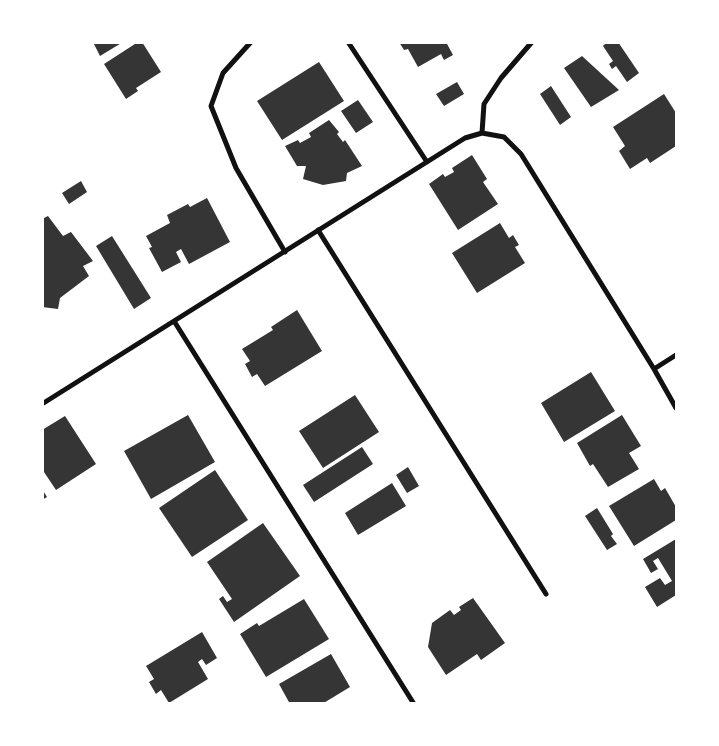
<!DOCTYPE html>
<html>
<head>
<meta charset="utf-8">
<style>
	body { margin:0 }
	#map { position:relative; width:719px; height:746px; overflow:hidden; background:#fff; font-family:"Source Sans 3",sans-serif }
	canvas { display:block }
	.frame { position:absolute; inset:0; border:44px solid #fff; pointer-events:none }
</style>
</head>
<body>
<div id="map">
<canvas width="719" height="746"></canvas>
<div class="frame"></div>
</div>
<script>
const context = document.querySelector('canvas').getContext('2d');
context.lineJoin = 'round';
function paint(path, color) { context.fillStyle = color; context.fill(path, 'evenodd'); }
function strokePath(path, color, width, dash) { context.strokeStyle = color; context.lineWidth = width; context.lineCap = dash ? 'butt' : 'round'; context.setLineDash(dash || []); context.stroke(path); }
const building = new Path2D(`
	M93,42h30l-23,14z
	M138,42h4l19,30 -25,16 2,3 -12,8 -22,-35z
	M399,42h47l7,13 -9,5 -3,-6 -23,13 -10,-18 -4,1z
	M607,42h11l21,31 -12,9 -11,-16 -4,3 -3,-5 4,-3 -10,-15z
	M582,56l37,34 -28,17 -27,-39z
	M319,62l25,39 -62,39 -25,-39z
	M457,82l7,12 -20,12 -8,-12z
	M551,86l20,31 -11,8 -20,-31z
	M664,94l12,19v33l-26,17 -3,-5 -17,11 -11,-18 6,-5 -12,-19z
	M358,100l15,22 -17,11 -15,-22z
	M329,120l10,12 -2,2 6,8 2,-2 17,26 -15,7 -1,8 -23,4 -20,-6 3,-13h-9l-12,-20 13,-6 2,3 11,-6 -2,-4z
	M472,155l15,24 -4,3 15,22 -40,26 -29,-46 14,-10 2,3 9,-5 -2,-4z
	M81,181l6,11 -18,12 -7,-11z
	M207,198l23,44 -41,22 -8,-15 -5,3 5,10 -19,10 -13,-24 3,-1 -6,-11 24,-13 -3,-8 21,-11 2,3z
	M48,216l15,20 8,-4 22,29 -10,5 6,10 -29,22 -2,11 -16,-2v-88z
	M500,223l9,15 4,-3 6,10 -4,2 10,16 -48,30 -25,-40z
	M112,236l39,62 -17,11 -38,-63z
	M297,310l25,41 -57,35 -8,-12 -5,3 -7,-13 5,-3 -8,-12 31,-19 -2,-3z
	M591,372l24,39 -51,31 -23,-39z
	M355,395l24,37 -56,36 -24,-37z
	M188,415l27,47 -64,37 -27,-48z
	M622,415l19,31 -12,7 10,16 -31,18 -15,-23 -3,2 -13,-23z
	M65,416l31,48 -40,26 -14,-21v-39z
	M362,447l11,17 -59,38 -11,-17z
	M408,467l11,19 -12,7 -11,-18z
	M215,470l33,50 -56,37 -33,-49z
	M654,479l7,12 4,-3 11,19v13l-42,26 -25,-40z
	M392,483l14,23 -48,29 -13,-22z
	M42,489l5,8 -5,3z
	M597,508l16,26 -2,2 6,8 -10,6 -22,-34z
	M263,523l37,53 -66,46 -15,-23 4,-3 4,6 5,-3 -25,-37z
	M676,539v56l-19,12 -12,-20 15,-9 5,7 7,-4 -14,-23 -5,3 5,8 -7,4 -8,-14z
	M473,598l32,45 -24,17 -4,-6 -31,21 -18,-28 4,-24 18,-13 4,5 7,-5 -2,-3z
	M304,599l25,40 -63,38 -26,-43 17,-11 2,3z
	M202,632l15,26 -11,7 -4,-6 -4,3 10,17 -39,24 -8,-13 -5,4 -7,-12 5,-3 -8,-13z
	M331,654l19,33 -28,17h-32l-11,-20z`);
const minor = new Path2D(`
	M251,42l-28,31 -12,33 25,62 49,84
	M348,42l79,120
	M482,133l2,-29 17,-26 31,-36
	M318,230l228,364
	M174,321l240,383
	M654,369l22,-14
	M42,404l423,-266 17,-5 22,4 17,17 133,215 22,39`);
paint(building, '#353535');
strokePath(minor, '#111', 5);
</script>
</body>
</html>
